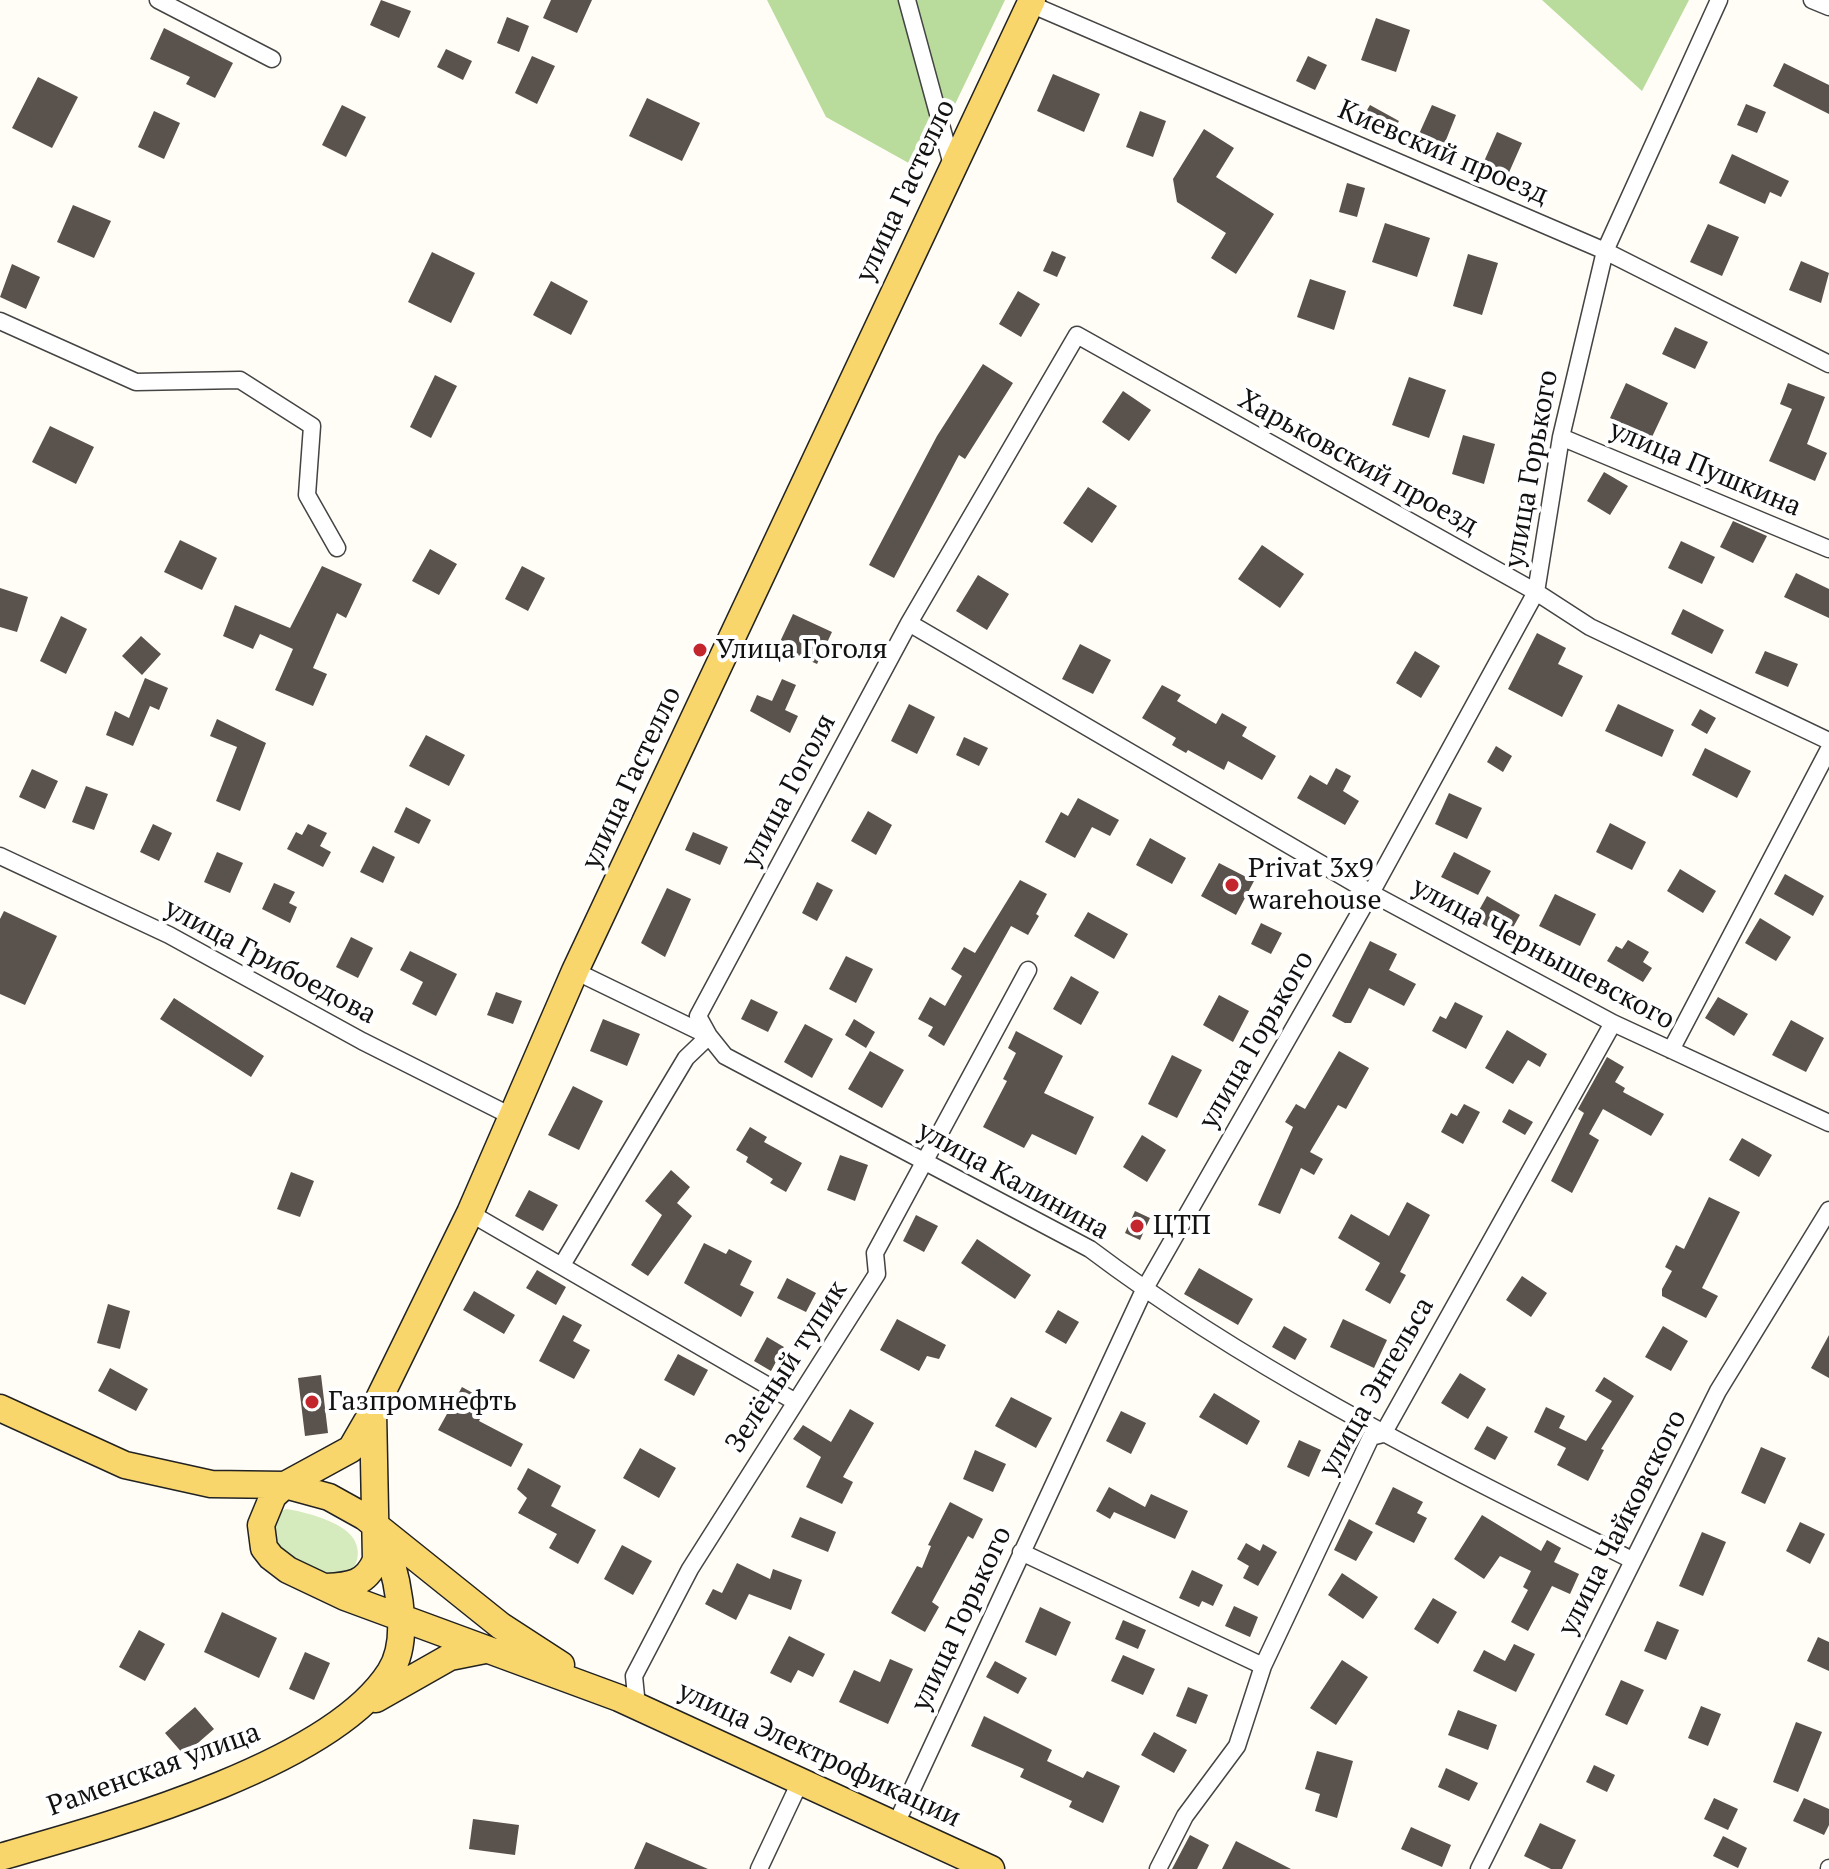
<!DOCTYPE html>
<html>
<head>
<meta charset="utf-8">
<style>
	body { margin:0 }
	canvas { display:block; background:#fffdf5 }
</style>
</head>
<body>
<canvas width="1829" height="1869"></canvas>
<script>
const context = document.querySelector('canvas').getContext('2d');
context.lineJoin = 'round';
function paint(path, color) { context.fillStyle = color; context.fill(path, 'evenodd'); }
function strokePath(path, color, width, dash) { context.strokeStyle = color; context.lineWidth = width; context.lineCap = dash ? 'butt' : 'round'; context.setLineDash(dash || []); context.stroke(path); }
function label(font, color, halo, rows, align = 'center') {
  context.font = font + ' "PT Serif",serif'; context.lineWidth = 8; context.setLineDash([]); context.textBaseline = 'middle'; context.strokeStyle = halo; context.fillStyle = color; for (const [text, x, y, turn = 0] of rows) {
    context.save(); context.translate(x, y); context.rotate((+turn || 0) * Math.PI / 180); context.textAlign = isNaN(turn) ? turn : align; if (halo) context.strokeText(text, 0, 0); context.fillText(text, 0, 0); context.restore();
  }
}
const green = new Path2D(`
	M286,1509c17,2 57,13 67,29 13,19 -2,45 -25,40 -17,-4 -35,-17 -51,-24l-5,-33 5,-8z`);
const forest = new Path2D(`
	M767,0h238l-82,171 -97,-54z
	M1542,0h147l-47,91z`);
const building = new Path2D(`
	M381,0l30,11 -12,27 -29,-13z
	M551,0h41l-15,33 -34,-15z
	M507,17l22,9 -10,26 -22,-9z
	M1376,18l34,12 -14,42 -35,-12z
	M164,28l69,35 -18,35 -29,-14 4,-7 -40,-18z
	M446,49l26,12 -9,19 -26,-13z
	M532,56l23,10 -18,38 -22,-11z
	M1308,56l19,9 -12,25 -19,-9z
	M1784,63l45,22v29l-56,-28z
	M1053,74l47,20 -16,38 -47,-21z
	M38,77l40,20 -26,51 -40,-20z
	M647,98l53,25 -18,38 -53,-25z
	M1746,104l20,8 -9,21 -20,-8z
	M342,105l24,12 -20,40 -24,-12z
	M1370,105l29,16 -10,17 -29,-16z
	M1432,105l24,10 -12,30 -25,-11z
	M154,111l26,12 -16,36 -26,-12z
	M1140,111l26,10 -13,36 -27,-10z
	M1204,129l30,19 -18,29 58,37 -38,60 -25,-16 15,-25 -49,-31 -4,-23z
	M1497,132l25,11 -15,34 -25,-11z
	M1732,154l57,27 -8,16 -11,-5 -5,12 -46,-21z
	M1347,183l18,5 -8,29 -18,-5z
	M73,205l38,16 -17,37 -37,-16z
	M1385,223l45,15 -13,39 -45,-15z
	M1708,224l31,13 -17,39 -32,-14z
	M1052,251l14,6 -9,20 -14,-6z
	M432,252l43,21 -24,50 -43,-21z
	M1468,254l30,9 -16,52 -29,-9z
	M1801,261l28,12 -8,30 -32,-13z
	M12,264l28,13 -14,32 -26,-12z
	M1310,279l36,12 -12,39 -37,-13z
	M551,281l37,20 -17,34 -38,-20z
	M1018,291l22,13 -19,33 -22,-13z
	M1675,327l33,15 -13,27 -33,-15z
	M983,364l30,19 -48,76 -6,-4 -65,123 -25,-13 68,-129z
	M435,375l22,11 -26,52 -21,-11z
	M1409,377l37,13 -17,48 -37,-13z
	M1626,383l42,20 -16,34 -42,-19z
	M1788,383l37,14 -18,47 20,9 -12,28 -46,-20 23,-52 -12,-5z
	M1123,391l28,19 -22,31 -27,-19z
	M50,426l44,21 -18,37 -44,-22z
	M1463,435l32,9 -11,40 -32,-10z
	M1604,472l24,14 -18,29 -23,-14z
	M1088,487l29,19 -25,37 -29,-20z
	M1733,521l34,15 -14,27 -33,-16z
	M180,540l37,18 -15,32 -38,-18z
	M1681,541l34,16 -13,27 -34,-16z
	M1262,545l42,29 -24,34 -42,-29z
	M430,549l27,15 -18,31 -27,-14z
	M322,566l40,18 -16,34 -9,-5 -24,55 14,6 -14,32 -38,-16 18,-41 -33,-15 -7,15 -30,-13 12,-31 55,23z
	M522,566l23,12 -17,33 -23,-12z
	M1796,573l33,16v29l-45,-21z
	M978,575l31,19 -22,36 -31,-19z
	M0,588l28,9 -11,35 -17,-5z
	M1683,609l41,21 -12,24 -41,-20z
	M793,614l39,18 -15,32 -39,-18z
	M61,616l26,13 -21,45 -26,-13z
	M1537,633l29,15 -8,16 25,12 -21,41 -54,-28z
	M141,636l20,18 -19,21 -20,-19z
	M1080,644l31,16 -18,34 -31,-15z
	M1415,651l25,15 -19,32 -25,-15z
	M1765,651l33,13 -10,23 -33,-14z
	M145,678l23,10 -9,22 -9,-4 -17,40 -27,-11 9,-24 14,7z
	M782,679l14,6 -11,25 13,6 -8,17 -40,-22 7,-16 15,6z
	M1162,685l19,10 -4,6 39,23 6,-11 25,14 -5,9 34,20 -14,24 -34,-19 -4,9 -36,-20 -2,3 -14,-8 4,-7 -34,-20z
	M909,704l26,13 -18,37 -26,-13z
	M1618,704l56,26 -12,27 -57,-26z
	M1700,709l16,9 -9,16 -16,-9z
	M217,719l49,24 -26,68 -24,-10 21,-54 -27,-11z
	M426,735l39,20 -16,31 -40,-20z
	M964,737l24,11 -9,18 -23,-11z
	M1496,746l16,10 -9,16 -16,-10z
	M1705,748l46,23 -14,27 -45,-23z
	M1336,768l15,8 -8,15 16,10 -14,24 -48,-27 13,-23 17,10z
	M32,769l26,12 -13,28 -26,-12z
	M86,786l22,8 -14,36 -22,-8z
	M1449,793l33,15 -15,31 -32,-15z
	M1078,798l41,22 -9,16 -18,-9 -17,31 -30,-16 16,-30 7,4z
	M406,807l25,13 -12,24 -25,-12z
	M868,811l24,14 -16,30 -25,-14z
	M1610,823l36,19 -14,28 -36,-18z
	M153,824l19,9 -13,28 -19,-9z
	M308,824l19,9 -7,13 11,6 -8,15 -36,-18 9,-17 6,3z
	M693,832l35,15 -8,18 -35,-15z
	M1150,838l36,20 -14,26 -36,-19z
	M373,846l22,11 -12,26 -23,-11z
	M217,852l26,11 -13,30 -26,-11z
	M1454,852l37,19 -13,24 -37,-18z
	M1219,863l35,18 -18,34 -35,-19z
	M1680,869l36,22 -13,22 -36,-22z
	M1785,874l39,22 -11,20 -39,-22z
	M1020,880l27,14 -11,20 3,2 -11,19 -17,-9 -67,120 -16,-10 5,-9 -15,-8 12,-22 15,9 17,-30 -11,-7 13,-22 11,6z
	M817,882l16,8 -16,31 -15,-8z
	M274,883l21,9 -6,11 8,4 -7,16 -28,-14z
	M667,888l24,11 -26,58 -24,-14z
	M1555,894l41,20 -16,32 -41,-20z
	M1487,896l33,19 -13,23 -33,-19z
	M4,911l53,25 -32,69 -25,-11v-75z
	M1088,912l40,22 -14,25 -40,-23z
	M1760,918l31,19 -15,24 -31,-18z
	M1261,923l21,10 -11,21 -20,-10z
	M351,937l22,11 -15,30 -22,-11z
	M1628,940l21,12 -6,10 9,6 -9,14 -36,-21 9,-15 6,3z
	M1370,941l27,13 -8,16 27,14 -12,22 -35,-18 -18,35h-6l-13,-7z
	M410,951l47,23 -21,42 -24,-12 11,-22 -23,-12z
	M846,956l27,13 -17,34 -27,-14z
	M1071,976l28,16 -18,33 -28,-16z
	M496,992l26,9 -9,23 -26,-9z
	M1219,995l30,16 -16,31 -30,-17z
	M1718,997l30,17 -14,22 -29,-18z
	M174,998l90,58 -13,21 -91,-58z
	M751,999l27,13 -10,20 -27,-13z
	M1455,1002l28,14 -17,33 -34,-18 8,-15 6,3z
	M603,1019l37,15 -13,32 -37,-15z
	M854,1019l21,13 -9,16 -21,-13z
	M1791,1020l33,18 -18,34 -34,-17z
	M805,1024l28,15 -21,39 -28,-16z
	M1507,1030l40,24 -7,13 -12,-7 -15,24 -28,-16z
	M1016,1031l47,25 -19,37 50,24 -18,38 -44,-21 -8,14 -41,-21 24,-46 -4,-2 13,-26 -8,-5z
	M870,1051l34,19 -22,38 -34,-19z
	M1339,1051l30,17 -23,41 -8,-4 -28,47 13,7 -9,16 -13,-7 -21,46 -22,-9 35,-78 -8,-5 11,-18 9,5z
	M1172,1055l30,15 -25,48 -29,-14z
	M1607,1057l17,10 -9,15 10,6 -2,4 41,22 -13,22 -48,-27 -14,25 10,6 -27,53 -21,-12 33,-68 -6,-4z
	M573,1086l30,15 -24,49 -31,-15z
	M1464,1104l16,8 -17,32 -22,-12 10,-19 6,3z
	M1509,1109l24,13 -8,13 -23,-13z
	M750,1127l17,10 -3,5 38,21 -16,29 -16,-9 3,-4 -27,-17 2,-5 -12,-7z
	M1142,1135l24,15 -19,32 -24,-15z
	M1742,1138l30,17 -13,22 -30,-17z
	M840,1155l28,10 -13,36 -28,-11z
	M671,1170l19,17 -13,16 15,13 -44,60 -17,-11 31,-50 -17,-14z
	M291,1172l23,9 -14,36 -23,-8z
	M529,1190l29,15 -15,26 -28,-15z
	M1709,1197l31,15 -38,76 16,8 -12,22 -44,-22v-7l10,-18 -7,-4 11,-22 8,4z
	M1407,1202l23,13 -30,57 6,3 -16,29 -25,-14 15,-27 -42,-25 13,-24 38,22z
	M1135,1211l15,7 -10,22 -15,-7z
	M916,1215l22,11 -14,26 -21,-11z
	M977,1239l54,36 -16,24 -54,-36z
	M704,1243l22,11 3,-5 23,12 -12,24 14,7 -13,25 -57,-34z
	M1199,1268l54,31 -15,26 -54,-31z
	M537,1270l29,17 -10,18 -30,-17z
	M1522,1276l25,17 -16,24 -25,-17z
	M787,1278l29,15 -10,19 -29,-14z
	M474,1291l41,24 -11,19 -41,-24z
	M108,1304l22,7 -10,38 -23,-6z
	M1058,1310l21,12 -13,22 -21,-12z
	M563,1315l19,10 -9,16 17,9 -16,29 -35,-18z
	M897,1319l49,26 -7,14 -12,-3 -8,15 -39,-21z
	M1343,1319l44,21 -13,28 -44,-21z
	M1284,1326l23,13 -12,21 -23,-13z
	M1663,1326l25,15 -17,30 -26,-14z
	M1829,1335v43l-18,-10z
	M767,1337l17,10 -13,24 -17,-10z
	M678,1354l30,16 -14,26 -30,-16z
	M110,1368l38,21 -12,22 -38,-20z
	M1460,1373l26,16 -18,30 -27,-16z
	M321,1375l7,58 -23,3 -7,-58z
	M1604,1377l30,19 -33,53 3,1 -16,31 -31,-16 9,-17 -32,-16 12,-25 19,9 -6,12 27,13 26,-40 -17,-10z
	M462,1387l27,15 -10,19 44,23 -12,23 -73,-37z
	M1214,1393l46,28 -13,24 -48,-28z
	M1011,1397l41,21 -16,30 -41,-22z
	M850,1409l24,14 -31,54 10,5 -11,22 -36,-17 15,-30 -28,-18 10,-14 28,17z
	M1121,1411l25,12 -15,31 -25,-13z
	M1487,1426l21,11 -13,23 -21,-11z
	M1299,1440l22,10 -12,27 -22,-10z
	M1761,1447l25,11 -21,46 -24,-11z
	M640,1448l36,20 -17,30 -36,-20z
	M975,1450l31,14 -13,28 -30,-13z
	M528,1468l33,18 -10,20 45,24 -18,34 -29,-16 8,-14 -39,-21 9,-15 -10,-9z
	M1109,1487l36,20 6,-13 37,17 -13,28 -61,-27 -4,7 -14,-8z
	M1393,1487l30,15 -6,11 10,5 -13,25 -39,-19z
	M950,1502l33,17 -10,20 -5,-3 -36,66 7,5 -14,25 -34,-19 26,-47 5,2 9,-22 -3,-1z
	M1482,1515l59,36 6,-11 14,8 -7,14 25,12 -9,20 -18,-8 -24,45 -17,-9 17,-32 -5,-3 8,-16 -31,-15 -16,23 -30,-20z
	M800,1517l36,15 -8,20 -37,-15z
	M1349,1519l24,13 -17,29 -22,-11z
	M1800,1522l25,12 -15,30 -24,-13z
	M1702,1532l24,10 -23,54 -24,-10z
	M1246,1543l14,8 3,-7 14,8 -19,34 -15,-8 6,-12 -12,-7z
	M622,1545l30,16 -19,34 -29,-16z
	M737,1563l33,16 3,-10 29,11 -11,30 -42,-16 -13,26 -31,-16 8,-15 9,4z
	M1192,1570l31,15 -10,21 -11,-5 -3,6 -20,-9z
	M1342,1573l36,24 -15,22 -35,-24z
	M1433,1598l24,14 -19,32 -24,-15z
	M1234,1606l24,11 -8,20 -25,-11z
	M1040,1607l31,15 -15,34 -31,-14z
	M222,1612l55,26 -18,40 -55,-26z
	M1123,1620l23,10 -8,19 -23,-10z
	M1657,1621l22,9 -13,30 -22,-9z
	M139,1630l26,14 -20,37 -26,-14z
	M789,1636l36,18 -12,23 -15,-7 -7,13 -21,-10z
	M1818,1637l11,5v29l-22,-10z
	M1514,1644l21,10 -19,38 -43,-21 11,-21 21,11z
	M305,1652l25,11 -16,37 -25,-11z
	M1123,1655l32,14 -12,26 -32,-14z
	M890,1659l23,10 -25,55 -49,-22 15,-32 26,12z
	M1342,1660l26,17 -32,48 -26,-17z
	M995,1661l32,17 -9,16 -32,-17z
	M1621,1680l23,10 -17,35 -22,-10z
	M1188,1687l20,8 -12,29 -20,-8z
	M1701,1706l20,8 -13,32 -20,-8z
	M195,1707l19,22 -30,26 -19,-22z
	M1458,1710l39,15 -9,25 -40,-15z
	M984,1716l68,34 -5,11 36,17 4,-7 33,15 -17,37 -34,-16 3,-6 -52,-24 4,-8 -53,-23z
	M1796,1722l26,10 -24,60 -25,-10z
	M1154,1732l33,18 -13,23 -33,-18z
	M1317,1751l36,10 -16,57 -22,-7 5,-17 -15,-5z
	M1594,1765l21,10 -8,17 -21,-10z
	M1446,1768l32,15 -9,18 -31,-14z
	M1714,1798l24,11 -10,21 -24,-11z
	M1804,1798l25,11v16l-5,10 -31,-14z
	M473,1819l46,6 -4,30 -46,-6z
	M1540,1823l36,17 -14,29h-11l-27,-13z
	M1411,1827l40,18 -9,22 -41,-18z
	M1190,1835l19,10 -12,24h-25z
	M1723,1836l24,12 -9,20 -25,-12z
	M1236,1841l55,28h-69z
	M646,1842l62,27h-74z`);
const minor = new Path2D(`
	M158,0l114,59
	M907,0l45,165
	M1812,0l17,7
	M1030,4l575,247 224,113
	M0,321l136,61 104,-2 72,46 -5,69 30,53
	M1561,437l268,112
	M909,623l462,270 242,130 216,100
	M0,856l169,79 193,106 151,76
	M575,971l134,65 16,20 365,193c167,126 357,218 542,311
	M1671,1050l158,-301
	M470,1213l324,188
	M562,1265l124,-207 23,-22 -11,-20 211,-393 168,-288 459,257 54,35 239,114
	M1021,1552l242,114
	M637,1706l-3,-30 56,-107 187,-295 -2,-21 153,-283
	M895,1826l249,-536 227,-397 165,-301 25,-155 44,-186 114,-251
	M759,1869l41,-87
	M1158,1869l27,-53 52,-70 26,-80 108,-229 12,-3 230,-411
	M1479,1869l239,-478 111,-181
	M1829,1869v-1`);
const primary = new Path2D(`
	M0,1408l125,57 86,19 74,1 44,12 36,20 136,109 60,39
	M326,1587c24,-1 40,-3 50,-27l-3,-149
	M376,1699l74,-42 35,-7
	M0,1857c105,-30 330,-91 390,-185 23,-35 6,-107 -11,-141
	M991,1869l-372,-171 -274,-101 -57,-27 -17,-13 -7,-9 -3,-23 12,-29 12,-11 66,-36 22,-38 97,-198 105,-242 457,-971`);
const markers = [
	[700,650,8,"#c4262e"],
	[1232,885,8,"#c4262e"],
	[1137,1226,8,"#c4262e"],
	[312,1402,8,"#c4262e"]
];
const streetNames = [
	["Киевский проезд",1443,153,23],
	["улица Гастелло",906,191,-65],
	["Харьковский проезд",1358,463,29],
	["улица Горького",1532,469,-80],
	["улица Пушкина",1705,469,23],
	["улица Гастелло",632,778,-65],
	["улица Гоголя",789,791,-62],
	["улица Чернышевского",1543,954,28],
	["улица Грибоедова",270,962,28],
	["улица Горького",1257,1040,-60],
	["улица Калинина",1013,1181,29],
	["Зелёный тупик",787,1367,-57],
	["улица Энгельса",1377,1387,-60],
	["улица Чайковского",1623,1523,-63],
	["улица Горького",962,1619,-65],
	["улица Электрофикации",819,1755,25],
	["Раменская улица",154,1770,-20]
];
const poiNames = [
	["Улица Гоголя",716,650],
	["Privat 3x9",1248,869],
	["warehouse",1248,901],
	["ЦТП",1153,1226],
	["Газпромнефть",328,1402]
];
paint(green, '#d5ebbd');
paint(forest, '#b9dc9c');
paint(building, '#5a524d');
strokePath(minor, '#444', 19);
strokePath(primary, '#222', 29);
strokePath(minor, '#fff', 16);
strokePath(primary, '#f9d66b', 26);
for (const [x, y, r, color] of markers) { const dot = new Path2D(); dot.arc(x, y, r, 0, 2 * Math.PI); context.fillStyle = color; context.fill(dot); strokePath(dot, '#fff', 3); }
label('28px', '#111', '#fff', streetNames);
label('28px', '#111', '#fff', poiNames, 'left');
</script>
</body>
</html>
